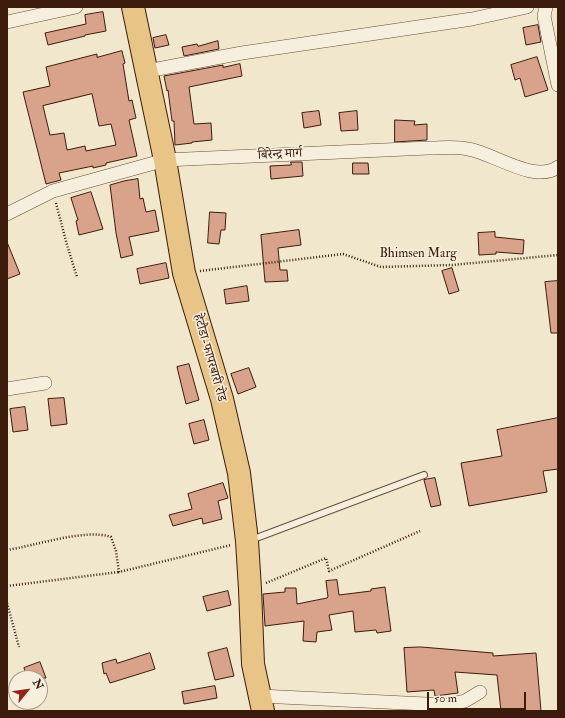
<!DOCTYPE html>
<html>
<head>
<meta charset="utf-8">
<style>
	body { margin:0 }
	#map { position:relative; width:565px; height:718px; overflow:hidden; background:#f1e7cc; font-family:"IM FELL Double Pica",serif }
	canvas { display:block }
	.frame { position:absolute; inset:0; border:8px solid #3c1b0b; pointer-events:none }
	.north { position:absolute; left:8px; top:670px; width:40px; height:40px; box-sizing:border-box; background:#f6efde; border:1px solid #ac9a8a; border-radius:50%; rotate:61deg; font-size:11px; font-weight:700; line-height:16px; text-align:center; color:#3c1b0b }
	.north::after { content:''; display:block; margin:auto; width:14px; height:18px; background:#8f2418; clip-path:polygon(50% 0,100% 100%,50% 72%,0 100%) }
	.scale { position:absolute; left:427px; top:692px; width:99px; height:18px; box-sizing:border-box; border:2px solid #3c1b0b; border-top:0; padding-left:5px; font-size:12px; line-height:14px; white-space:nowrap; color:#3c1b0b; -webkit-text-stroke:3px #f6efde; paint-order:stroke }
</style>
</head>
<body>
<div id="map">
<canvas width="565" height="718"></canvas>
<div class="frame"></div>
<div class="north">N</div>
<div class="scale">50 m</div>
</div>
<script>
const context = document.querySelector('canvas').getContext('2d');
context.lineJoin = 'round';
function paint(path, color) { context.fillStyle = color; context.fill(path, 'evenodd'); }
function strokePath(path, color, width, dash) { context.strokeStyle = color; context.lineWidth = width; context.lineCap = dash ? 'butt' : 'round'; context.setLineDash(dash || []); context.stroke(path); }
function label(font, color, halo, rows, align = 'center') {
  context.font = font + ' "IM FELL Double Pica","Noto Serif Devanagari",serif'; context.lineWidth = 3; context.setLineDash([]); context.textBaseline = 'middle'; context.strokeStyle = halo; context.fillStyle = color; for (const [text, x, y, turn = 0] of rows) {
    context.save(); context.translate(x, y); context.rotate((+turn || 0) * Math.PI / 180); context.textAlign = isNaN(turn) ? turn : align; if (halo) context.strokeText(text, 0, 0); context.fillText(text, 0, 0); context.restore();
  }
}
const building = new Path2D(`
	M103,12l3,19 -21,4v1l-37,9 -3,-12 41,-9 -1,-9z
	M538,25l3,17 -15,3 -3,-17z
	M166,35l3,10 -14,3 -2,-10z
	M218,41l1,8 -35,7 -2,-9 15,-3 1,2z
	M122,51l3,12 -2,1 6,37 3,-1 4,18 -7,2 8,36 -31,7v2l-13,3v-2l-34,7 2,7 -15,4 -23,-92 27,-6 -4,-19 51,-13v3zM92,94l7,32 12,-2 5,21 -30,6 -1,-5 -18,4 -3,-17 -14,2 -7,-29z
	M537,57l11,33 -23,7 -5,-19 -5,2 -4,-15z
	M240,64l2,12 -53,11 5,37 17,-1 1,17 -20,2v1l-17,2 -1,-24h-2l-4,-31 -1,1 -3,-15 59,-11v2z
	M319,111l2,14 -17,3 -2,-15z
	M357,111l1,19 -17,1 -2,-18z
	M395,120l20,1 -1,4 13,-1v16l-32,2z
	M291,162h11l1,14 -32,3 -1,-13 21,-1z
	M353,163h15l1,11h-16z
	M138,179l2,20 3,-1 3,14 9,-2 4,21 -30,6 4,18 -12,3 -5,-25 -6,-48 14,-4z
	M91,192l12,37 -24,6 -3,-14 2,-1 -7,-22z
	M210,212l16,1 -1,17h-4l-2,14 -11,-1z
	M299,230l2,15 -23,3 2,22h7l1,11 -23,1 -4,-47z
	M495,232v5l29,3 -1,14 -27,-2v2l-17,1 -1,-22z
	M7,242l13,32 -13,5z
	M166,263l3,15 -29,6 -3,-15z
	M452,268l7,23 -10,3 -7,-23z
	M558,281v52h-7l-6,-51z
	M247,286l2,15 -23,3 -2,-14z
	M189,364l10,36 -13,4 -9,-37z
	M249,368l7,19 -18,7 -7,-20z
	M64,398l3,26 -16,2 -3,-27z
	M25,407l3,23 -15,2 -3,-23z
	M558,418v51l-15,2 4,21 -78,14 -8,-43 41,-7 -5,-26z
	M204,420l5,20 -15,4 -5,-20z
	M435,478l6,27 -10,2 -7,-27z
	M223,483l5,15 -10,3 4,18 -19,5 -1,-6 -29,8 -4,-11 23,-6 -4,-15z
	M337,580l2,15 32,-4v-2l14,-2 6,44 -14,2 -1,-3 -21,2 -2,-21 -24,4 3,15 -15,2 -1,10 -13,-1 1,-20 -39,5 -2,-32 22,-2v-4h11l1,16 30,-6 1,-1 -2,-16z
	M228,591l3,14 -24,6 -4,-14z
	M421,647l72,6v3l43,-3 5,58h-40l-4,-36 -42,-3 3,21 -23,3 -1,-6 -27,2 -3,-44z
	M227,648l7,28 -19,4 -7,-27z
	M150,653l5,16 -45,14 -4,-10 -2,1 -2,-11 14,-4 1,4z
	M40,662l6,16h-18l-4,-10z
	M215,686l2,12 -33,6 -2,-12z`);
const path = new Path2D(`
	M56,203l11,42 10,32
	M200,271l143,-17 38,13 71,-2 106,-10
	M7,550c27,-4 79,-22 104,-13l5,14 3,21 112,-27
	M266,583l60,-25 3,13 91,-40
	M7,586l112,-14
	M7,603l12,44`);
const lane = new Path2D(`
	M251,540l173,-65`);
const street = new Path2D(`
	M546,7l-2,9 14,69
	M7,22l69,-15
	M147,71l95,-18 230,-34 55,-12
	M7,214l46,-23 112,-31 263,-12c13,0 28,-2 40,1 26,4 66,35 90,18
	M7,389l38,-6
	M260,696l187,9 18,-4 15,-9`);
const highway = new Path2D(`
	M133,7l32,153 19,113 38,126 17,74 8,68 3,48 3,75 10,47`);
const streetNames = [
	["बिरेन्द्र मार्ग",280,155,-3],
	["Bhimsen Marg",418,254],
	["हेटौडा-फापरबारी रोड",209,358,74]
];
paint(building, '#d9a28b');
strokePath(building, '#3c1b0b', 1);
strokePath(lane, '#694e3b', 8);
strokePath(street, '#694e3b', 14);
strokePath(highway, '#3c1b0b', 24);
strokePath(path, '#3c1b0b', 2.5, [1, 2]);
strokePath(lane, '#f6efde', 6);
strokePath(street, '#f6efde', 13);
strokePath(highway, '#e8c486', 22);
label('13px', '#3c1b0b', '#f6efde', streetNames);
</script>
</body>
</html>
